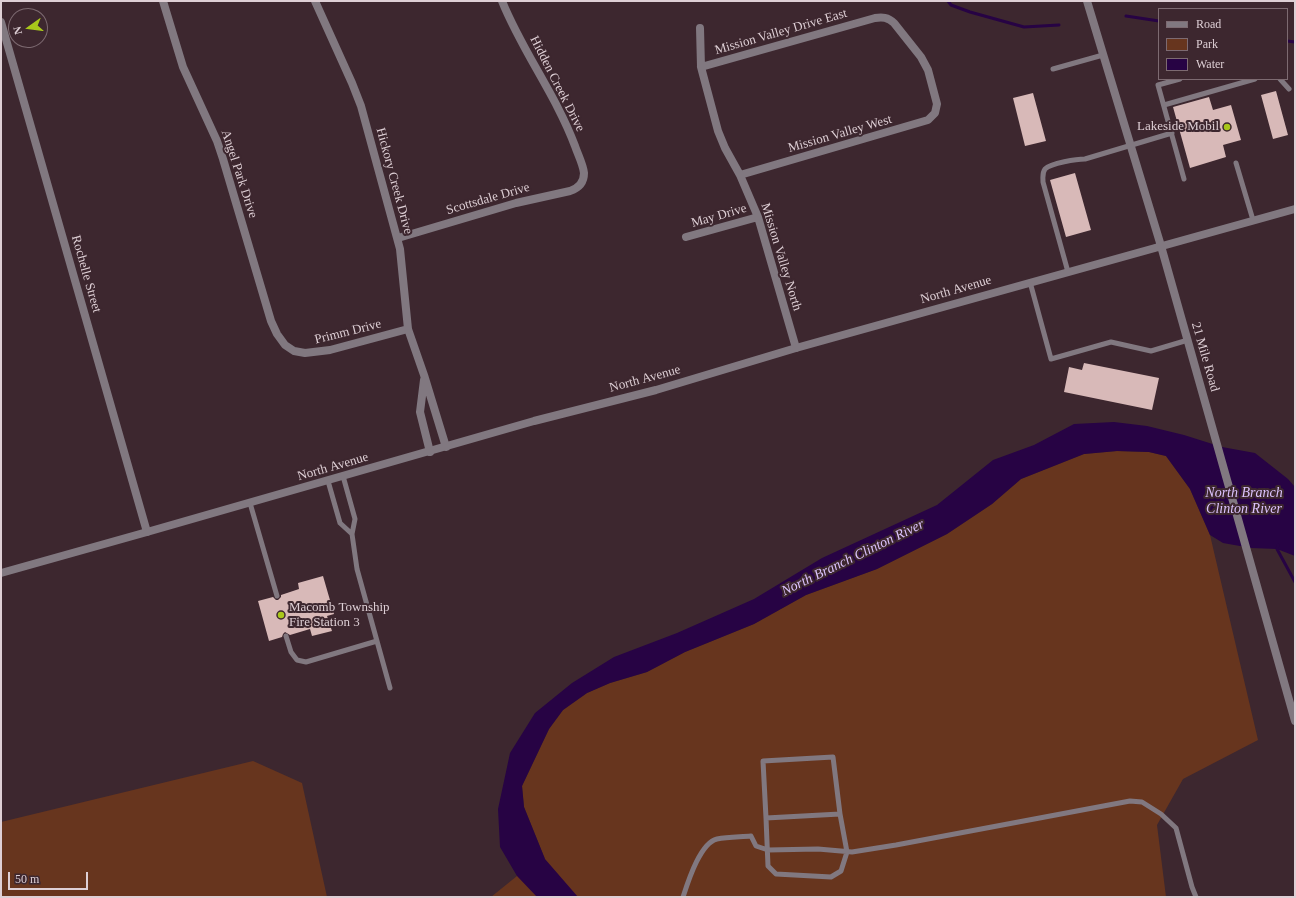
<!DOCTYPE html>
<html>
<head>
<meta charset="utf-8">
<style>
	body { margin:0 }
	#map { position:relative; width:1296px; height:898px; overflow:hidden; background:#3d272f; font-family:Georgia,serif }
	canvas { display:block }
	.frame { position:absolute; inset:0; border:2px solid #decfd5; pointer-events:none }
	.legend { position:absolute; left:1158px; top:8px; width:130px; height:72px; box-sizing:border-box; background:#3d272f; border:1px solid #7d6a71; margin:0; padding:5px 7px; list-style:none; font-size:12px; color:#decfd5 }
	.legend li { display:flex; align-items:center; gap:8px; height:20px }
	.legend b { width:20px; border:1px solid #7d6a71 }
	.north { position:absolute; left:8px; top:8px; width:40px; height:40px; box-sizing:border-box; background:#3d272f; border:1px solid #7d6a71; border-radius:50%; rotate:256deg; font-size:11px; font-weight:700; line-height:16px; text-align:center; color:#decfd5 }
	.north::after { content:''; display:block; margin:auto; width:14px; height:18px; background:#a9c71b; clip-path:polygon(50% 0,100% 100%,50% 72%,0 100%) }
	.scale { position:absolute; left:8px; top:872px; width:80px; height:18px; box-sizing:border-box; border:2px solid #decfd5; border-top:0; padding-left:5px; font-size:12px; line-height:14px; white-space:nowrap; color:#decfd5; -webkit-text-stroke:3px #3d272f; paint-order:stroke }
</style>
</head>
<body>
<div id="map">
<canvas width="1296" height="898"></canvas>
<div class="frame"></div>
<ul class="legend">
<li><b style="height:5px;background:#817880"></b>Road</li>
<li><b style="height:11px;background:#67351e"></b>Park</li>
<li><b style="height:11px;background:#270344"></b>Water</li>
</ul>
<div class="north">N</div>
<div class="scale">50 m</div>
</div>
<script>
const context = document.querySelector('canvas').getContext('2d');
context.lineJoin = 'round';
function paint(path, color) { context.fillStyle = color; context.fill(path, 'evenodd'); }
function strokePath(path, color, width, dash) { context.strokeStyle = color; context.lineWidth = width; context.lineCap = dash ? 'butt' : 'round'; context.setLineDash(dash || []); context.stroke(path); }
function label(font, color, halo, rows, align = 'center') {
  context.font = font + ' Georgia,serif'; context.lineWidth = 4; context.setLineDash([]); context.textBaseline = 'middle'; context.strokeStyle = halo; context.fillStyle = color; for (const [text, x, y, turn = 0] of rows) {
    context.save(); context.translate(x, y); context.rotate((+turn || 0) * Math.PI / 180); context.textAlign = isNaN(turn) ? turn : align; if (halo) context.strokeText(text, 0, 0); context.fillText(text, 0, 0); context.restore();
  }
}
const green = new Path2D(`
	M1117,451l32,1 17,4 24,33 20,46 48,205 -75,39 -26,46 9,72h-675l26,-21 28,-17 -21,-52 -2,-21 27,-57 14,-19 24,-17 23,-10 37,-11 38,-20 69,-28 52,-29 71,-26 70,-35 45,-30 29,-25 63,-25z
	M253,761l49,22 25,114h-326v-75z`);
const water = new Path2D(`
	M1114,422l33,4 37,9 38,12 33,6 33,26 7,8v69l-18,-7 -26,-1 -28,-5 -13,-8 -20,-46 -24,-33 -17,-4 -32,-1 -33,3 -63,25 -29,25 -45,30 -70,35 -71,26 -52,29 -69,28 -38,20 -37,11 -23,10 -24,17 -14,19 -27,57 2,21 21,52 33,38h-41l-20,-21 -17,-29 -2,-38 12,-56 25,-40 37,-30 42,-26 63,-24 77,-34 68,-41 115,-53 56,-45 41,-15 40,-21z`);
const stream = new Path2D(`
	M948,1l3,4 19,7 54,15 35,-2
	M1126,16l33,5
	M1287,41l8,1
	M1278,545l-1,4 18,33`);
const building = new Path2D(`
	M1276,91l12,44 -15,4 -12,-44z
	M1033,93l13,48 -21,5 -12,-48z
	M1209,97l4,13 18,-5 10,35 -18,5 3,12 -36,11 -17,-61z
	M1075,173l16,57 -25,7 -16,-57z
	M1084,363l75,15 -7,32 -88,-18 5,-25 13,3z
	M323,576l11,38 -7,2 5,15 -20,5 -2,-7 -20,6 -5,-3 -2,2 -1,3 -13,4 -11,-40 15,-4 3,3h2l3,-3v-2l18,-6 -1,-6z`);
const service = new Path2D(`
	M1053,69l50,-14
	M1180,79l-22,6 26,94
	M1280,79l9,10
	M1164,105l91,-26
	M1236,163l17,57
	M1068,272l-25,-90c0,-5 -1,-9 2,-13 6,-6 32,-10 40,-10l87,-26
	M1030,282l21,77 60,-17 40,9 37,-11
	M343,476l12,43 -3,15 5,35 33,119
	M328,481l12,42 12,11
	M250,503l27,93
	M286,636l5,16 6,8 9,2 71,-21
	M840,814l7,38 -6,19 -10,6 -55,-3 -8,-8 -2,-48z
	M766,818l-3,-57 70,-4 7,57
	M683,897c5,-15 17,-54 34,-58 11,-2 23,-2 34,-3l5,10 12,4 50,-1 34,3 44,-7 234,-44 12,1 19,12 15,14 16,59 4,10`);
const minor = new Path2D(`
	M163,1l20,66 34,74 6,18 48,162 6,13 8,11 9,6 11,2 25,-3 78,-21
	M315,1l37,82 9,23 39,143 8,80 16,46 22,72
	M1,22l146,510
	M700,28l1,39 17,64 7,17 15,27 18,42 38,131
	M701,67l174,-49c7,-1 13,-1 19,5l27,34 7,13 9,34 -2,9 -7,7 -188,55
	M686,237l72,-20
	M398,238l118,-35 54,-12c9,-3 14,-9 14,-18 -1,-9 -6,-18 -9,-27 -19,-51 -53,-95 -73,-145
	M424,380l-4,32 10,40`);
const tertiary = new Path2D(`
	M1087,1l74,245 134,475
	M1,573l146,-41 387,-111 122,-31 140,-42 499,-139`);
const markers = [
	[1227,127,4,"#a9c71b"],
	[281,615,4,"#a9c71b"]
];
const streetNames = [
	["Mission Valley Drive East",781,32,-16],
	["Hidden Creek Drive",557,84,63],
	["Mission Valley West",840,134,-16],
	["Angel Park Drive",239,174,72],
	["Hickory Creek Drive",394,181,75],
	["Scottsdale Drive",488,199,-16],
	["May Drive",719,216,-16],
	["Mission Valley North",781,257,73],
	["Rochelle Street",86,274,74],
	["North Avenue",956,290,-16],
	["Primm Drive",348,332,-14],
	["21 Mile Road",1205,357,74],
	["North Avenue",645,379,-15],
	["North Avenue",333,467,-16]
];
const poiNames = [
	["Lakeside Mobil",1219,127],
	["Macomb Township",289,608,"left"],
	["Fire Station 3",289,623,"left"]
];
const waterNames = [
	["North Branch",1244,493],
	["Clinton River",1244,509],
	["North Branch Clinton River",853,558,-26]
];
paint(green, '#67351e');
paint(water, '#270344');
strokePath(stream, '#270344', 3);
paint(building, '#d8b9b8');
strokePath(service, '#817880', 5);
strokePath(minor, '#817880', 8);
strokePath(tertiary, '#817880', 8);
for (const [x, y, r, color] of markers) { const dot = new Path2D(); dot.arc(x, y, r, 0, 2 * Math.PI); context.fillStyle = color; context.fill(dot); strokePath(dot, '#3d272f', 1.5); }
label('13px', '#decfd5', '#3d272f', streetNames);
label('13px', '#decfd5', '#3d272f', poiNames, 'right');
label('italic 14px', '#dcc3fe', '#3d272f', waterNames);
</script>
</body>
</html>
